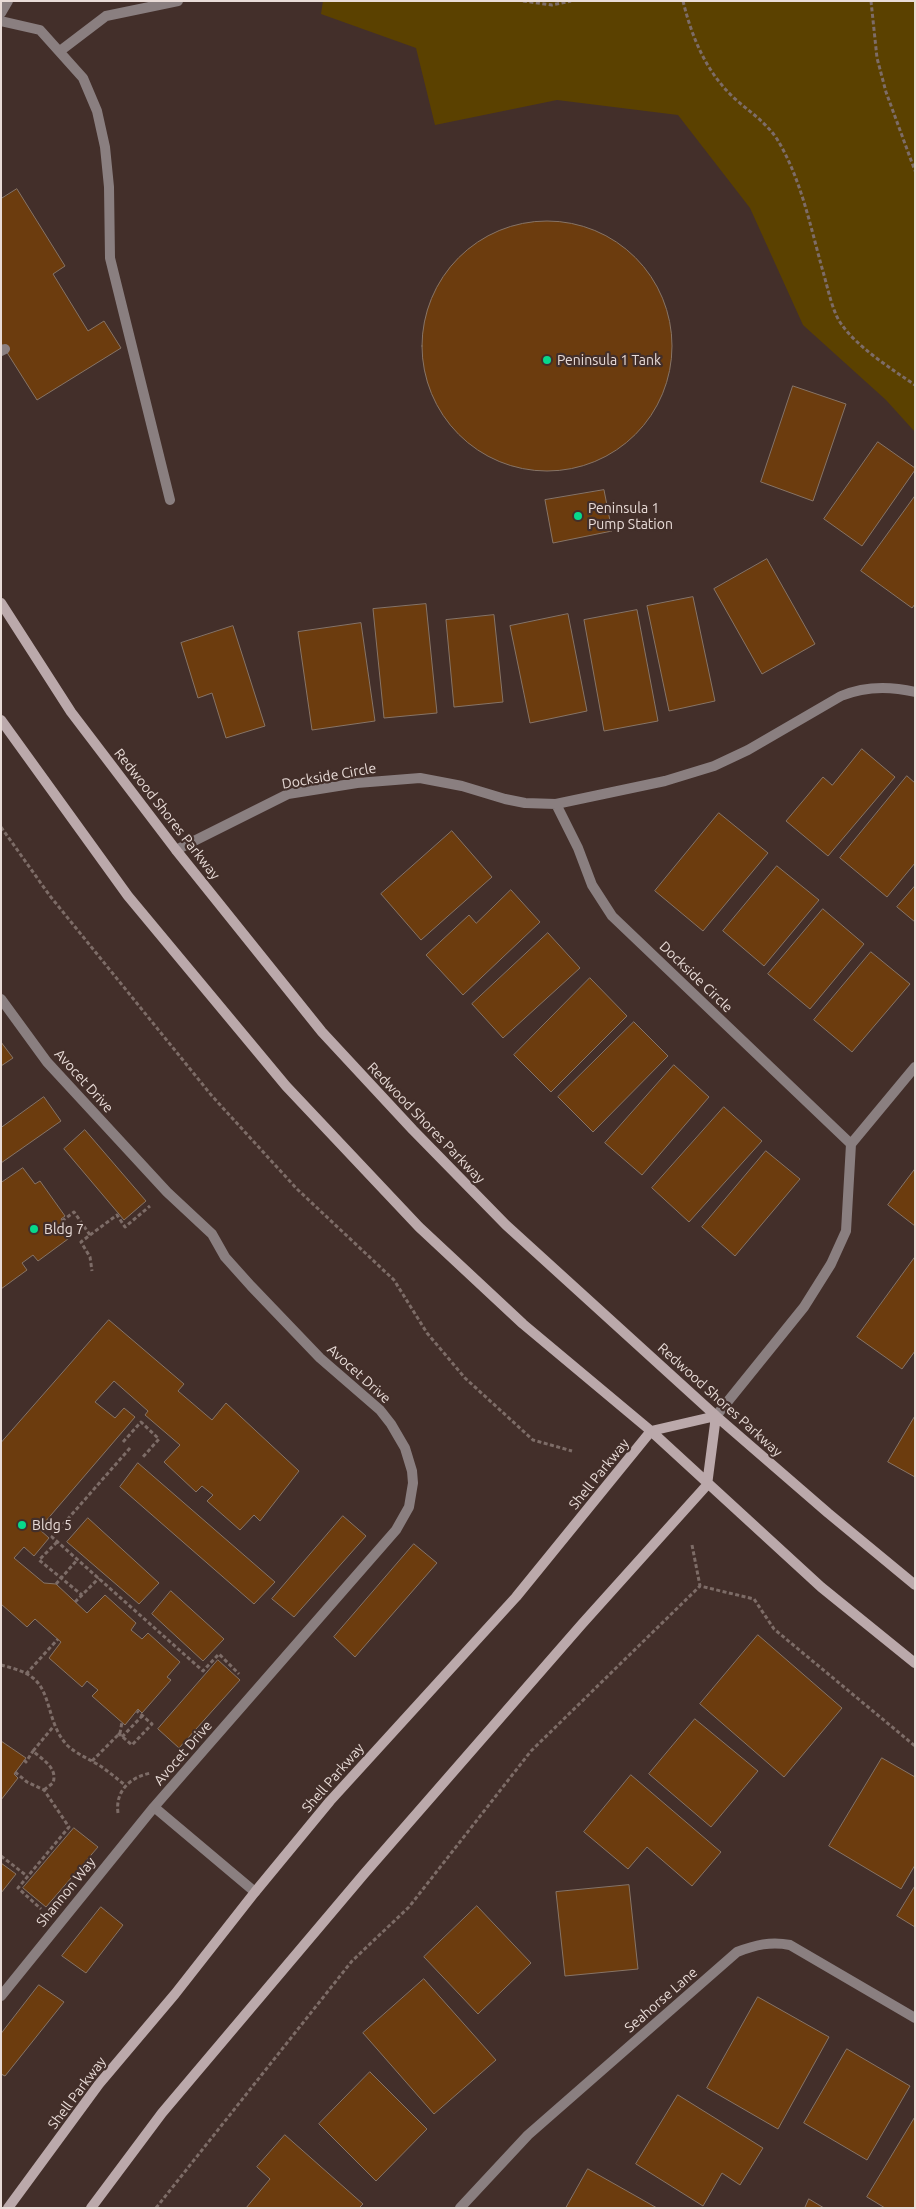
<!DOCTYPE html>
<html>
<head>
<meta charset="utf-8">
<style>
	body { margin:0 }
	#map { position:relative; width:916px; height:2209px; overflow:hidden; background:#432f2a; font-family:Ubuntu,sans-serif }
	canvas { display:block }
	.frame { position:absolute; inset:0; border:2px solid #e9dcd8; pointer-events:none }
</style>
</head>
<body>
<div id="map">
<canvas width="916" height="2209"></canvas>
<div class="frame"></div>
</div>
<script>
const context = document.querySelector('canvas').getContext('2d');
context.lineJoin = 'round';
function paint(path, color) { context.fillStyle = color; context.fill(path, 'evenodd'); }
function strokePath(path, color, width, dash) { context.strokeStyle = color; context.lineWidth = width; context.lineCap = dash ? 'butt' : 'round'; context.setLineDash(dash || []); context.stroke(path); }
function label(font, color, halo, rows, align = 'center') {
  context.font = font + ' Ubuntu,sans-serif'; context.lineWidth = 4.5; context.setLineDash([]); context.textBaseline = 'middle'; context.strokeStyle = halo; context.fillStyle = color; for (const [text, x, y, turn = 0] of rows) {
    context.save(); context.translate(x, y); context.rotate((+turn || 0) * Math.PI / 180); context.textAlign = isNaN(turn) ? turn : align; if (halo) context.strokeText(text, 0, 0); context.fillText(text, 0, 0); context.restore();
  }
}
const green = new Path2D(`
	M323,1h592v431l-29,-32 -83,-75 -53,-117 -72,-93 -121,-15 -122,25 -19,-77 -95,-34z`);
const building = new Path2D(`
	M17,189l48,77 -12,8 35,57 16,-10 17,27 -84,52 -36,-57v-144z
	M422 346a125 125 0 1 1 250 0a125 125 0 1 1-250 0Z
	M793,386l53,18 -33,97 -52,-19z
	M878,442l37,26v2l-53,76 -38,-27z
	M604,490l8,41 -59,12 -8,-43z
	M915,496v108l-3,4 -51,-37z
	M767,559l48,85 -53,30 -48,-85z
	M693,597l22,104 -46,10 -22,-105z
	M426,604l11,109 -53,5 -11,-109z
	M637,610l21,111 -54,10 -20,-111z
	M568,614l19,97 -57,12 -20,-97z
	M494,615l9,87 -49,5 -8,-87z
	M361,623l14,98 -63,9 -14,-98z
	M233,626l32,100 -39,12 -14,-45 -14,5 -17,-55z
	M862,749l33,28 -67,79 -42,-35 37,-44 9,8z
	M907,776l8,7v80l-28,34 -47,-39z
	M719,813l49,40 -65,78 -48,-40z
	M452,831l40,46 -71,63 -40,-46z
	M777,866l42,34 -55,66 -41,-35z
	M915,886v36l-18,-15z
	M511,890l29,32 -77,73 -37,-40 43,-40 7,8z
	M823,909l41,35 -54,65 -42,-35z
	M548,933l32,35 -77,70 -31,-34z
	M871,952l39,32 -58,68 -38,-32z
	M590,978l37,38 -76,76 -37,-37z
	M634,1022l34,34 -75,76 -35,-35z
	M1,1042l12,16 -12,8z
	M674,1065l35,32 -67,78 -37,-32z
	M44,1097l17,24 -60,42v-35z
	M724,1107l38,34 -73,81 -37,-34z
	M85,1130l61,71 -22,19 -60,-71z
	M766,1151l34,28 -65,77 -33,-29z
	M23,1168l12,16 5,-3 25,35 -4,3 11,17 -34,25 -5,-6 -11,8 5,7 -26,19v-106z
	M915,1169v57l-27,-21z
	M915,1257v94l-13,18 -45,-32z
	M109,1320l75,64 -6,7 34,29 14,-17 73,68 -39,50 -6,-6 -14,15 -33,-29 6,-6 -11,-9 -6,6 -32,-30 16,-17 -35,-30 3,-4 -34,-30 -19,21 20,16 9,-10 11,9 -96,112 10,9 -15,18 -10,-9 -10,11 30,25 12,1 31,29 18,-18 31,28 -5,7 11,9 6,-6 32,29 -13,15 4,3 -29,33 -4,-4 -13,16 -33,-29 6,-6 -11,-9 -5,6 -33,-29 12,-16 -26,-23 -8,8 -26,-23v-161z
	M915,1416v61l-27,-15z
	M138,1463l137,119 -21,22 -134,-117z
	M343,1516l23,20 -72,81 -22,-18z
	M88,1518l71,65 -20,21 -72,-62z
	M414,1544l23,19 -82,94 -21,-20z
	M171,1591l53,48 -21,22 -51,-47z
	M758,1635l84,73 -58,69 -84,-73z
	M218,1660l22,20 -61,68 -21,-19z
	M695,1719l63,52 -47,56 -62,-53z
	M1,1741l25,17 -12,16 4,4 -17,22z
	M882,1758l33,19v88l-14,24 -72,-43z
	M631,1775l90,77 -29,34 -45,-39 -19,22 -44,-37z
	M74,1828l24,19 -52,60 -23,-19z
	M1,1863l15,11 -15,19z
	M629,1885l9,84 -73,7 -9,-84z
	M915,1886v41l-18,-11z
	M477,1906l54,57 -53,51 -54,-57z
	M101,1907l22,18 -37,48 -24,-17z
	M424,1979l72,81 -62,54 -71,-81z
	M39,1985l25,17 -59,74 -4,-2v-40z
	M758,1997l71,40 -51,92 -71,-41z
	M847,2049l63,37 -43,74 -63,-37z
	M370,2072l57,57 -51,52 -57,-57z
	M678,2095l85,53 -23,37 -18,-12 -19,33 -67,-42z
	M915,2117v91h-30l-18,-11z
	M285,2135l78,69 -4,4h-113l24,-29 -13,-12z
	M588,2169l69,39h-91z
	M809,2199l15,9h-19z`);
const path = new Path2D(`
	M523,1l29,4 19,-4
	M683,1c9,37 23,70 50,96 15,14 32,24 44,42 25,41 34,91 47,136 4,14 9,39 18,50 15,22 51,45 73,60
	M871,1l6,57 9,34 29,79
	M1,827l49,69 162,200 85,93 97,91 33,53 38,45 68,62 39,11
	M62,1221l12,-9 16,23 -9,7 9,15 2,14
	M90,1235l27,-20 8,12 25,-21
	M123,1442l18,-20 18,17 -17,19
	M130,1448l-78,89 151,134 16,-17 20,20
	M57,1542l-18,18 43,35
	M692,1545l8,41 54,13 20,30 141,117
	M56,1584l21,-24
	M75,1602l24,-24
	M1,1665c11,3 24,6 32,13 19,15 14,47 35,68 9,8 19,12 29,18 10,6 19,14 28,21
	M26,1674l32,-35
	M118,1733l14,12 20,-21 -15,-13
	M122,1737l20,-21
	M24,1760l2,2 7,-11
	M92,1761l28,-28 2,-11
	M15,1772l12,10 17,8 25,37 -51,61 23,21
	M44,1790l9,-7c5,-15 -10,-23 -20,-32l20,-24
	M118,1813c-3,-22 12,-36 33,-40
	M1,1856l26,20
	M156,2208l196,-247 57,-54 122,-156 169,-165`);
const lane = new Path2D(`
	M1,21l39,9 43,48 14,33 8,36 4,40 1,71 60,242
	M60,51l46,-35 72,-15
	M1,351l4,-2`);
const street = new Path2D(`
	M1,13l7,-12
	M556,804l22,44 14,37 20,31 239,228
	M176,850l112,-56 69,-11 63,-5 42,8 43,13 20,4 31,1 109,-23 49,-15 34,-16 93,-54c24,-10 49,-10 74,-4
	M1,999l46,63 120,130 45,42 13,23 26,29 69,72 60,52 11,14 14,24 7,23 1,12 -4,24 -13,23 -242,277 -153,189
	M716,1416l88,-109 27,-43 15,-33 5,-87 64,-77
	M154,1807l101,85
	M460,2208l68,-73 209,-183c18,-7 34,-11 53,-7l125,73`);
const secondary = new Path2D(`
	M1,603l70,109 105,138 146,182 91,98 93,95 210,191 112,97 87,72
	M1,720l127,176 158,190 133,141 104,97 128,107 170,156 94,76
	M8,2208l91,-124 76,-90 80,-102 75,-91 186,-204 135,-166 65,-15
	M91,2208l71,-95 202,-239 218,-250 125,-139 9,-69`);
const markers = [
	[547,360,5,"#07d98b"],
	[578,516,5,"#07d98b"],
	[34,1229,5,"#07d98b"],
	[22,1525,5,"#07d98b"]
];
const poiNames = [
	["Peninsula 1 Tank",557,360],
	["Peninsula 1",588,508],
	["Pump Station",588,524],
	["Bldg 7",44,1229],
	["Bldg 5",32,1525]
];
const streetNames = [
	["Dockside Circle",329,776,-10],
	["Redwood Shores Parkway",167,814,52],
	["Dockside Circle",696,977,44],
	["Avocet Drive",84,1081,48],
	["Redwood Shores Parkway",426,1123,46],
	["Avocet Drive",359,1374,42],
	["Redwood Shores Parkway",720,1400,42],
	["Shell Parkway",599,1474,-51],
	["Avocet Drive",183,1753,-49],
	["Shell Parkway",333,1778,-49],
	["Shannon Way",66,1892,-51],
	["Seahorse Lane",661,2000,-41],
	["Shell Parkway",77,2093,-53]
];
paint(green, '#5b4100');
paint(building, '#6c3c0e');
strokePath(building, '#877466', 1);
strokePath(path, '#7d6c67', 3, [4, 2.5]);
strokePath(lane, '#8a7f80', 10);
strokePath(street, '#8a7f80', 10);
strokePath(secondary, '#bba9ab', 10);
for (const [x, y, r, color] of markers) { const dot = new Path2D(); dot.arc(x, y, r, 0, 2 * Math.PI); context.fillStyle = color; context.fill(dot); strokePath(dot, '#432f2a', 2); }
label('14px', '#e9dcd8', '#432f2a', poiNames, 'left');
label('14px', '#e9dcd8', '#432f2a', streetNames);
</script>
</body>
</html>
